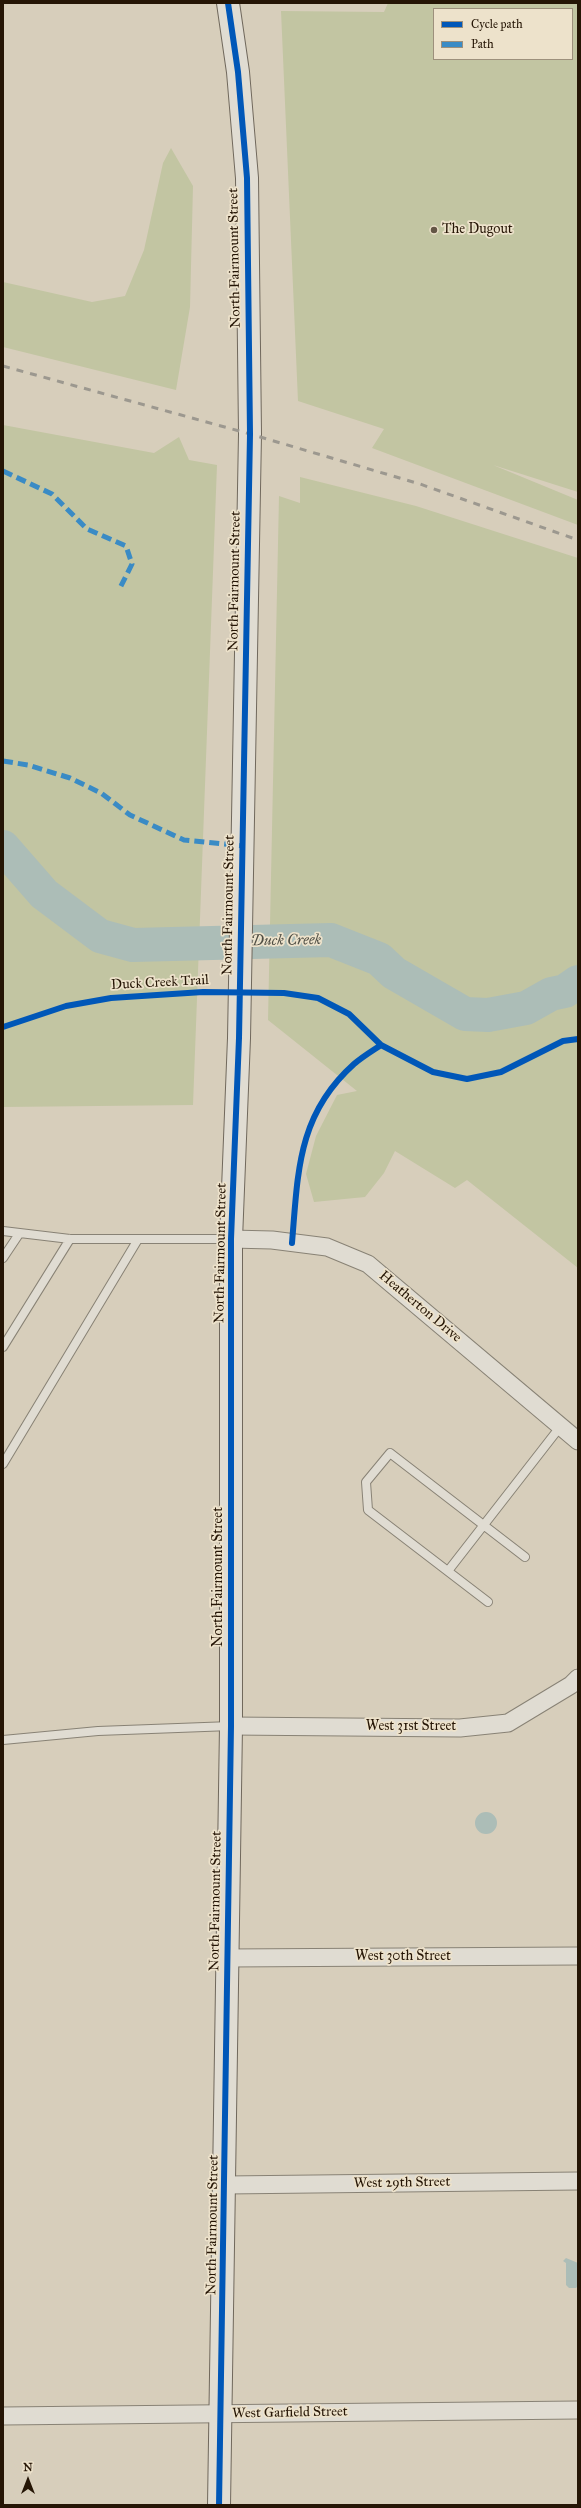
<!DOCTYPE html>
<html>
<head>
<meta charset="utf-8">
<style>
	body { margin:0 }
	#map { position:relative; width:581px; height:2508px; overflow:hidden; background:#d7cebb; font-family:"IM FELL Great Primer",serif }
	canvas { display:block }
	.frame { position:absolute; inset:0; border:4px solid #251505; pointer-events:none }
	.legend { position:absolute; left:433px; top:8px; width:140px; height:52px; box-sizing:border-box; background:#ede2cb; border:1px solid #9d907c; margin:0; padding:5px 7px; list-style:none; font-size:12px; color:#251505 }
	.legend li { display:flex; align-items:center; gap:8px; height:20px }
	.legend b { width:20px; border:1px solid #9d907c }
	.north { position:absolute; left:8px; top:2460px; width:40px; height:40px; -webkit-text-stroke:3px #ede2cb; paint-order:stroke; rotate:0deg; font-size:11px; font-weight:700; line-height:16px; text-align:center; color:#251505 }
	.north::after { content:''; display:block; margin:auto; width:14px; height:18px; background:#251505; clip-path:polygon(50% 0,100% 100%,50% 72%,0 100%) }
</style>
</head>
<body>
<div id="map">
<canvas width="581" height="2508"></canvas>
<div class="frame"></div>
<ul class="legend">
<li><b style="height:5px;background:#0057b8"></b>Cycle path</li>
<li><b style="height:5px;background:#3a8bc5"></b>Path</li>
</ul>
<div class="north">N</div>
</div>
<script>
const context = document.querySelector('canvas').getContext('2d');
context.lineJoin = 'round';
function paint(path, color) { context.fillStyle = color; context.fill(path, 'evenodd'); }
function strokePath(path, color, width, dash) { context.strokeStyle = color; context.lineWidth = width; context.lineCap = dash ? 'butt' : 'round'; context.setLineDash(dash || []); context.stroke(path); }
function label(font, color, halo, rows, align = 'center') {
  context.font = font + ' "IM FELL Great Primer",serif'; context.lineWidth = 3.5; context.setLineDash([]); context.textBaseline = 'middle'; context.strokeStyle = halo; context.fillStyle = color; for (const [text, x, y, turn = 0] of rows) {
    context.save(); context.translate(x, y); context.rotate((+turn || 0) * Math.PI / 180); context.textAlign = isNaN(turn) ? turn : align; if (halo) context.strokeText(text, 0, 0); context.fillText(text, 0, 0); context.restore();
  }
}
const green = new Path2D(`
	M388,3h190v489l-85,-27 85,35v25l-206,-77 12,-19 -86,-28 -17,-390 103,1zM434,9h138v50h-138z
	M171,148l22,38 -3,121 -14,83 -173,-43v-65l89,20 33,-6 19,-46 19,-87z
	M3,425l151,28 25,-16 10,23 28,5 -24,640 -190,2z
	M300,477l116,29 162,52v710l-111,-88 -12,8 -60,-37 -11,22 -19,24 -51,5 -8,-28 10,-38 21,-41 20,-4 -89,-71 11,-524 21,7z`);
const water = new Path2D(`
	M475 1823a11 11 0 1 1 22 0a11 11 0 1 1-22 0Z
	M566,2258l12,5v23l-2,2h-7l-3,-3v-22l-3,-2z`);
const river = new Path2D(`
	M3,847l41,47 56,42 33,9 198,-5 48,19 15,14 71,41 23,1 38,-7 25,-14 14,-3 13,-9`);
const lane = new Path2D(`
	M3,1231l67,8h160
	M3,1258l16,-24
	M3,1347l67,-108
	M3,1464l134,-223
	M448,1571l112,-144
	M488,1602l-120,-92 -2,-28 24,-29 135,104
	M3,1740l95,-9 133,-5`);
const street = new Path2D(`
	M231,1239l41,1 55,7 41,17 210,177
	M231,1726l229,2 48,-5 63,-38 7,-7
	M227,1958l351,-2
	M226,2185l352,-4
	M3,2416l575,-6`);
const secondary = new Path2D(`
	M219,2505l12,-779v-487l8,-201 11,-604 -3,-256 -9,-106 -10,-69`);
const rail = new Path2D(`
	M3,366l247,68 170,50 158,56`);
const quiet = new Path2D(`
	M3,471l49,23 35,35 39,17 6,18 -13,26
	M3,761l25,4 42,13 31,15 29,22 54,25 59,6`);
const cycleway = new Path2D(`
	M3,1027l63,-21 45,-8 92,-6 81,1 34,5 31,16 32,31 52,27 34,7 34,-7 62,-31 15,-2
	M292,1243c6,-70 5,-128 62,-179 8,-7 18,-13 27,-19
	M219,2505l12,-779v-487l8,-201 11,-604 -3,-256 -9,-106 -10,-69`);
const markers = [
	[434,230,4,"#635645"]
];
const poiNames = [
	["The Dugout",442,230]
];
const streetNames = [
	["North Fairmount Street",235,258,-91],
	["North Fairmount Street",235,581,-89],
	["North Fairmount Street",229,905,-89],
	["Duck Creek Trail",160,983,-3],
	["North Fairmount Street",221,1253,-89],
	["Heatherton Drive",420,1307,40],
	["North Fairmount Street",219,1577,-90],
	["West 31st Street",411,1727],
	["North Fairmount Street",216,1901,-89],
	["West 30th Street",403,1957],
	["West 29th Street",402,2183,-1],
	["North Fairmount Street",213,2225,-89],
	["West Garfield Street",290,2413,-1]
];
const waterNames = [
	["Duck Creek",286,941,-1]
];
paint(green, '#c2c5a2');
paint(water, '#acbdb7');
strokePath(river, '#acbdb7', 34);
strokePath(lane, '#888275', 10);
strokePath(street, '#888275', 19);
strokePath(secondary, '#70685c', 24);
strokePath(lane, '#e0dcd2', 8);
strokePath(street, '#e0dcd2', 17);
strokePath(secondary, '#e0dcd2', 22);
strokePath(rail, '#9c988f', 3, [7, 7]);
strokePath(quiet, '#3a8bc5', 5, [10, 5]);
strokePath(cycleway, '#0057b8', 6);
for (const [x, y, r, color] of markers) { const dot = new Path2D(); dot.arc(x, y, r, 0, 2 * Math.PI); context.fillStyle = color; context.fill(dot); strokePath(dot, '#ede2cb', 1.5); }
label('14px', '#251505', '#ede2cb', poiNames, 'left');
label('14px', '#251505', '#ede2cb', streetNames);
label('italic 15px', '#4e4d43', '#ede2cb', waterNames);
</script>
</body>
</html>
